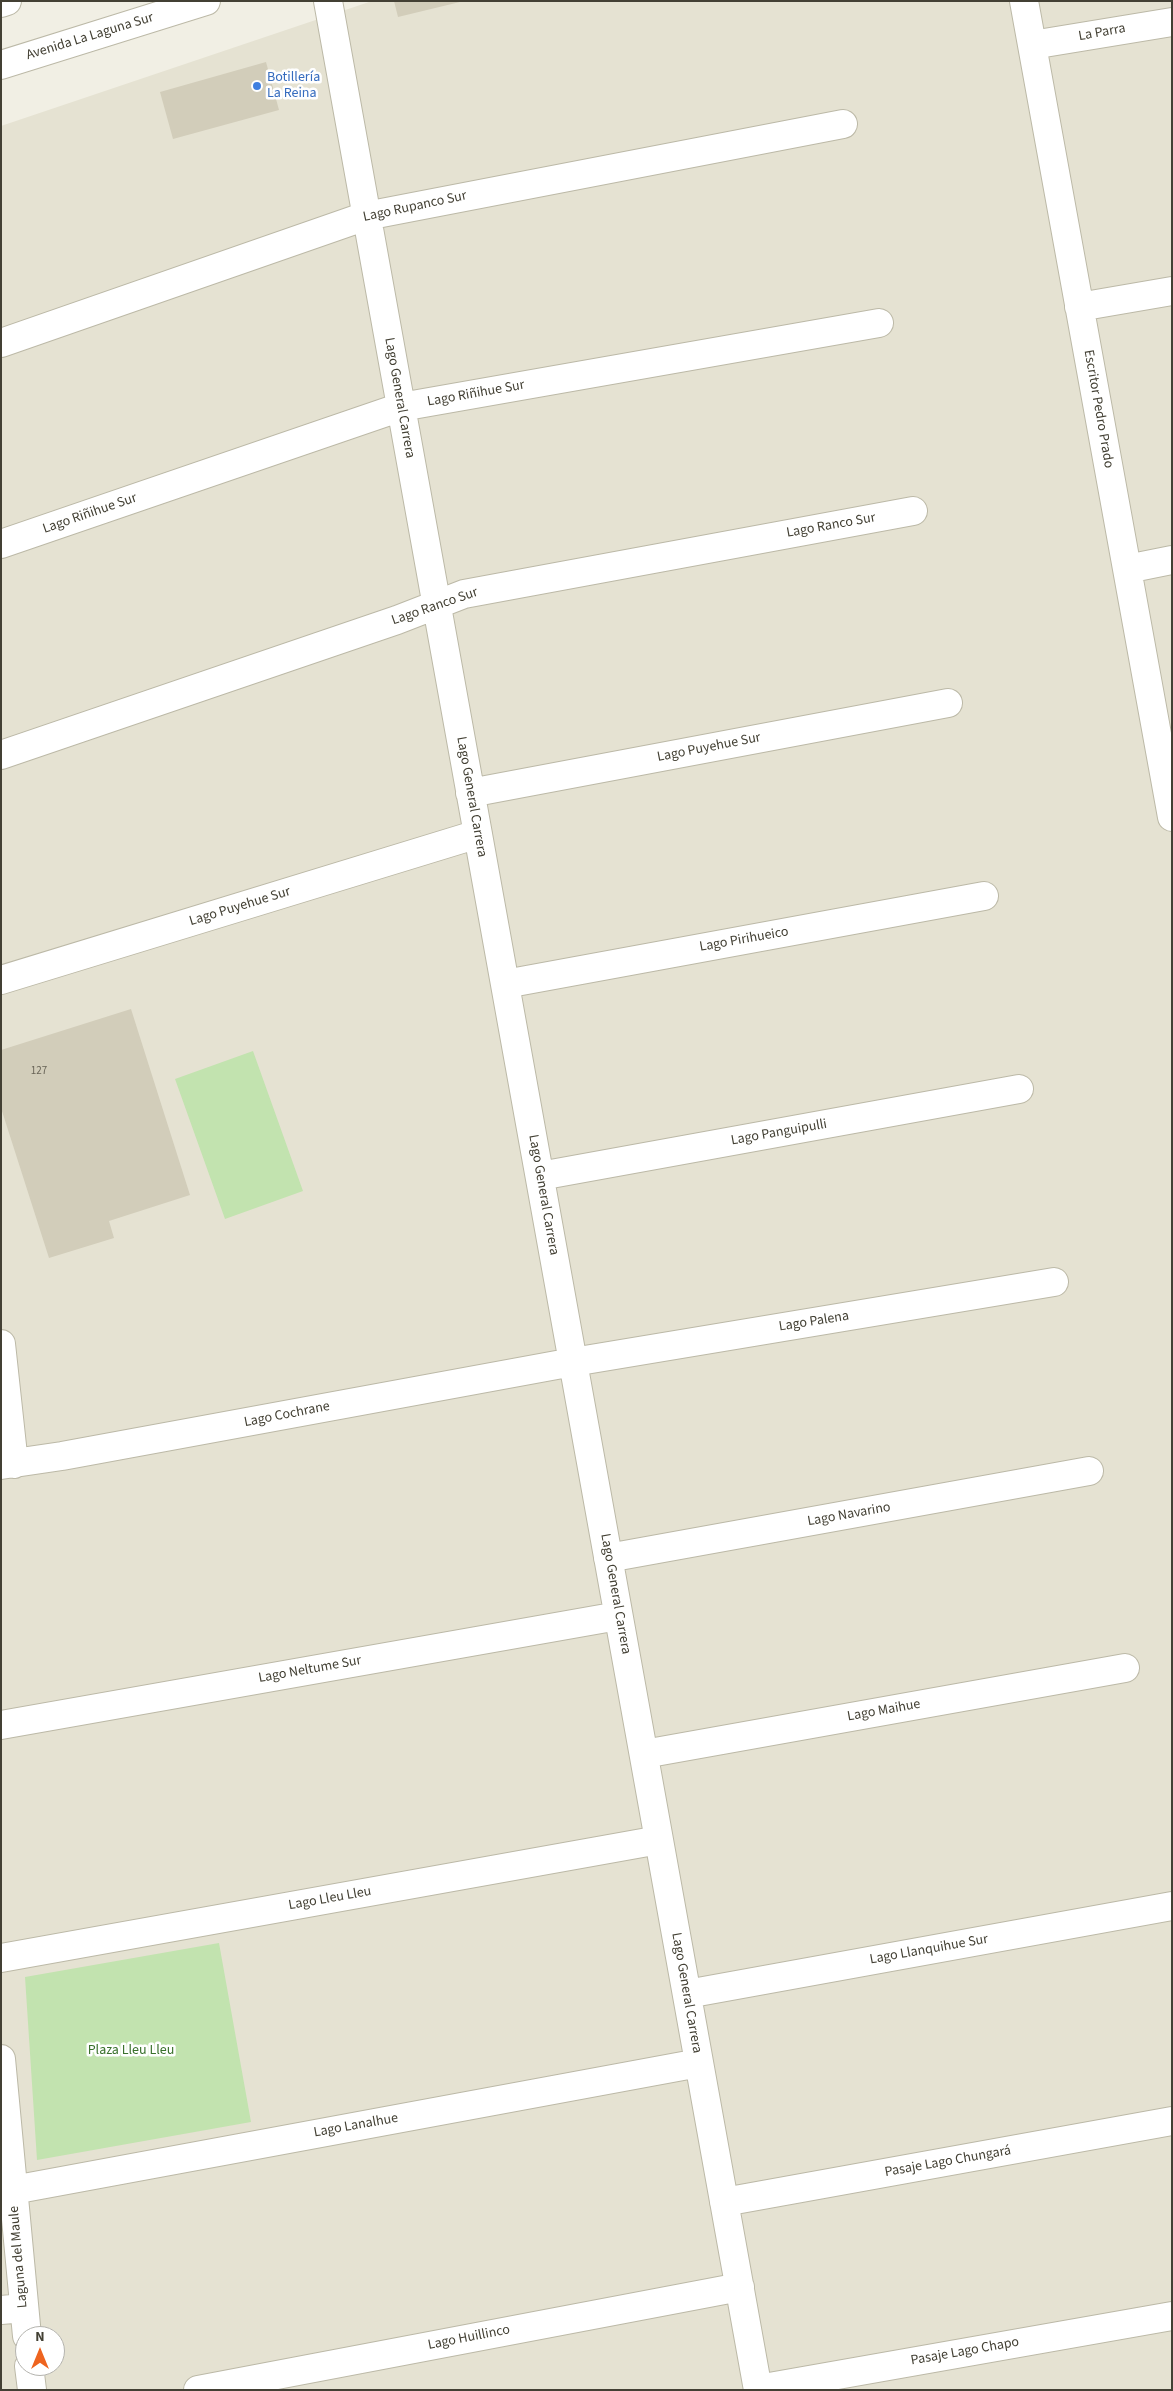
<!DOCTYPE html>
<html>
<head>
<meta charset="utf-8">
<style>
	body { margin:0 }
	#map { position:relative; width:1173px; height:2391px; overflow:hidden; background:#f1efe4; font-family:"Source Sans 3",sans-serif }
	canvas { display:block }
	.frame { position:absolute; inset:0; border:2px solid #434034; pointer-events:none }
	.north { position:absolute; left:15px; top:2326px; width:50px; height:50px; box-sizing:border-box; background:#fff; border:1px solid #b4b3ae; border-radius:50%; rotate:0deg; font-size:14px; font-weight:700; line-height:20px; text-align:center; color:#434034 }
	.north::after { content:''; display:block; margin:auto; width:18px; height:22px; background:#ee641f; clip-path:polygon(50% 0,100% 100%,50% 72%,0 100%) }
</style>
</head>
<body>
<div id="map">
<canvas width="1173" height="2391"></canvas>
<div class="frame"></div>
<div class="north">N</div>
</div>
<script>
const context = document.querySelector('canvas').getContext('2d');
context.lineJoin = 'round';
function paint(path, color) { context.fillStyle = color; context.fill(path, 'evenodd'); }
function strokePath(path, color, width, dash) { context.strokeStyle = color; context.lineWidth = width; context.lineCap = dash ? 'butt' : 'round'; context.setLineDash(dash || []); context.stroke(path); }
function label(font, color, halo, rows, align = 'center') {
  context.font = font + ' "Source Sans 3",sans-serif'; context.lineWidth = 5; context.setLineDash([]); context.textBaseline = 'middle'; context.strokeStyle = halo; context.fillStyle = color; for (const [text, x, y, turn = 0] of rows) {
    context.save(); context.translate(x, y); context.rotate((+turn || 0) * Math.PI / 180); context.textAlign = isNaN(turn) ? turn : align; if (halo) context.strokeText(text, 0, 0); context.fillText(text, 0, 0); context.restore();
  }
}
const residential = new Path2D(`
	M372,1h800v2389h-1171v-2264zM25,2336h30v30h-30z`);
const green = new Path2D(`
	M253,1051l50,140 -78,28 -50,-140z
	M219,1943l32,179 -214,38 -12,-183z`);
const building = new Path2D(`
	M394,1h66v1l-62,15z
	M266,62l13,48 -106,29 -13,-47z
	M131,1009l59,186 -81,26 5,17 -65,20 -48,-150v-58z`);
const minor = new Path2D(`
	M328,1l430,2389
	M1024,1l148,816
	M1,3l6,-2
	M1032,45l140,-23
	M1,65l205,-64
	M1079,307l93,-16
	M1,343l365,-127 477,-92
	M1,544l400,-137 478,-84
	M1127,569l45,-9
	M1,755l396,-135 67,-26 449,-83
	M470,793l478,-90
	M1,980l477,-146
	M505,984l479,-88
	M540,1176l479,-87
	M1,1344l13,120
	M1,1465l61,-9 511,-94 481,-80
	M608,1558l481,-87
	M1,1725l617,-109
	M644,1754l481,-86
	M1,1958l658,-118
	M687,1994l485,-88
	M1,2059l26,277
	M13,2190l686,-127
	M724,2202l448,-81
	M1,2310l23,-2
	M29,2366l3,24
	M758,2389l414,-73
	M198,2390l542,-103`);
const markers = [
	[257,86,5,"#3f7fe0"]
];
const numberNames = [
	["127",39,1072]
];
const streetNames = [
	["La Parra",1102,33,-10],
	["Avenida La Laguna Sur",90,37,-17],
	["Lago Rupanco Sur",415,207,-12],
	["Lago Riñihue Sur",476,394,-10],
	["Lago General Carrera",399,398,80],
	["Escritor Pedro Prado",1098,409,80],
	["Lago Riñihue Sur",90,514,-19],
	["Lago Ranco Sur",831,526,-10],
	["Lago Ranco Sur",435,607,-19],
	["Lago Puyehue Sur",709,748,-11],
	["Lago General Carrera",471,797,80],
	["Lago Puyehue Sur",240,907,-17],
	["Lago Pirihueico",744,940,-10],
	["Lago Panguipulli",779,1133,-10],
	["Lago General Carrera",543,1195,80],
	["Lago Palena",814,1322,-9],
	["Lago Cochrane",287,1415,-11],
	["Lago Navarino",849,1515,-10],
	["Lago General Carrera",615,1594,80],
	["Lago Neltume Sur",310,1670,-10],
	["Lago Maihue",884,1711,-10],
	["Lago Lleu Lleu",330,1899,-10],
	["Lago Llanquihue Sur",929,1950,-10],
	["Lago General Carrera",686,1993,80],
	["Lago Lanalhue",356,2126,-10],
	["Pasaje Lago Chungará",948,2162,-10],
	["Laguna del Maule",19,2257,-95],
	["Lago Huillinco",469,2338,-11],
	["Pasaje Lago Chapo",965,2352,-10]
];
const shopNames = [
	["Botillería",267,78],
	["La Reina",267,94]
];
const parkNames = [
	["Plaza Lleu Lleu",131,2051]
];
paint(residential, '#e5e2d2');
paint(green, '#c2e3af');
paint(building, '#d2cdba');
strokePath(minor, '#bcb9a7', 30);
strokePath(minor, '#fff', 28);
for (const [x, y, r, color] of markers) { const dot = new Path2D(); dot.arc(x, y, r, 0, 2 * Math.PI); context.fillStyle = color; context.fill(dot); strokePath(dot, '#fff', 2); }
label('11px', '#676356', null, numberNames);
label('14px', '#434034', '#fff', streetNames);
label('14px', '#366cbe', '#fff', shopNames, 'left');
label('14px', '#39712c', '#fff', parkNames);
</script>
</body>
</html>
